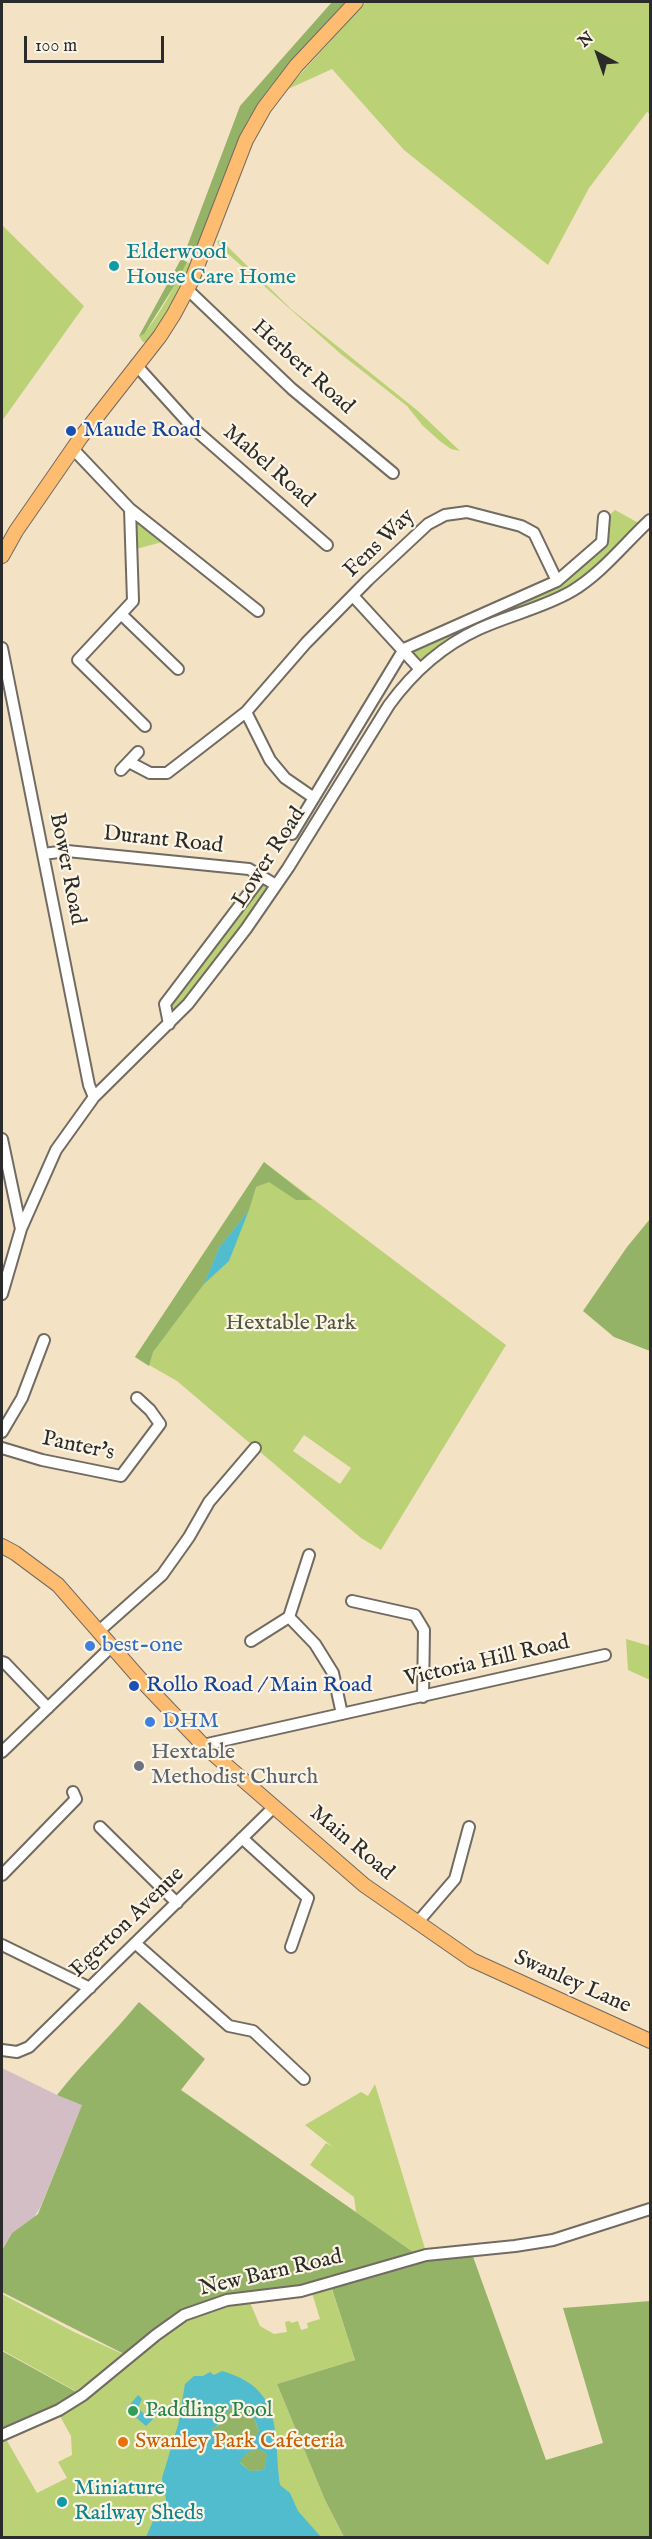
<!DOCTYPE html>
<html>
<head>
<meta charset="utf-8">
<style>
	body { margin:0 }
	#map { position:relative; width:652px; height:2539px; overflow:hidden; background:#f4e2c5; font-family:"IM FELL English",serif }
	canvas { display:block }
	.frame { position:absolute; inset:0; border:3px solid #2b2b2b; pointer-events:none }
	.north { position:absolute; left:568px; top:24px; width:60px; height:60px; -webkit-text-stroke:4px #fcf5e5; paint-order:stroke; rotate:320deg; font-size:16px; font-weight:700; line-height:24px; text-align:center; color:#2b2b2b }
	.north::after { content:''; display:block; margin:auto; width:21px; height:27px; background:#2b2b2b; clip-path:polygon(50% 0,100% 100%,50% 72%,0 100%) }
	.scale { position:absolute; left:24px; top:36px; width:140px; height:27px; box-sizing:border-box; border:3px solid #2b2b2b; border-top:0; padding-left:8px; font-size:18px; line-height:21px; white-space:nowrap; color:#2b2b2b; -webkit-text-stroke:4px #fcf5e5; paint-order:stroke }
</style>
</head>
<body>
<div id="map">
<canvas width="652" height="2539"></canvas>
<div class="frame"></div>
<div class="north">N</div>
<div class="scale">100 m</div>
</div>
<script>
const context = document.querySelector('canvas').getContext('2d');
context.lineJoin = 'round';
function paint(path, color) { context.fillStyle = color; context.fill(path, 'evenodd'); }
function strokePath(path, color, width, dash) { context.strokeStyle = color; context.lineWidth = width; context.lineCap = dash ? 'butt' : 'round'; context.setLineDash(dash || []); context.stroke(path); }
function label(font, color, halo, rows, align = 'center') {
  context.font = font + ' "IM FELL English",serif'; context.lineWidth = 4.5; context.setLineDash([]); context.textBaseline = 'middle'; context.strokeStyle = halo; context.fillStyle = color; for (const [text, x, y, turn = 0] of rows) {
    context.save(); context.translate(x, y); context.rotate((+turn || 0) * Math.PI / 180); context.textAlign = isNaN(turn) ? turn : align; if (halo) context.strokeText(text, 0, 0); context.fillText(text, 0, 0); context.restore();
  }
}
const industrial = new Path2D(`
	M2,2068l55,27 26,8 -43,105 -6,9 -22,16 -10,16z`);
const green = new Path2D(`
	M366,2h284v112l-3,-2 -58,76 -41,77 -144,-115 -72,-81 -46,21z
	M2,225l82,81 -82,115z
	M221,240l70,69 127,102 42,40 -9,-2 -10,-7 -18,-16 -16,-20 -65,-51 -123,-109 -2,-5z
	M187,262l5,3c-12,27 -26,53 -44,77h-5l-4,-6c14,-6 40,-59 48,-74z
	M130,509l40,31 -38,10z
	M615,510l29,16 -60,55 -105,48 -59,39 -15,-18 152,-69 49,-43 1,-21z
	M262,883l4,2 1,4 -5,9 -76,101 -11,11h-4l-1,-5z
	M264,1162l242,183 -125,205 -20,-12 -184,-157 -42,-24zM304,1435l47,33 -11,16 -47,-33z
	M626,1639l24,7v34l-22,-10z
	M375,2084l51,168 -10,2 -60,-42 -2,-15 -44,-32 16,-22 7,4 -28,-22 56,-33 7,4z
	M331,2287l24,73 -78,24 48,116 19,37h-342v-97l4,-1 31,54 30,-15 -9,-16 14,-7 -1,-19 -11,-20 37,-27 73,-62 37,-17 42,-10 11,26 14,8 13,-2 -2,-10 5,-1 1,2 7,-2 3,9 7,-2 -1,-5 13,-4 -8,-26z
	M2,2294l72,38 51,23 -44,39 -79,-44z`);
const forest = new Path2D(`
	M332,2h21l-84,88 -21,30 -54,133 -9,-1 55,-146z
	M181,259l6,3 -9,18 -34,54 -5,2z
	M264,1162l48,38h-16l-27,-18 -13,5 -7,23 -30,38 -15,36 -51,68 -4,14 -14,-9z
	M650,1219v132l-36,-14 -31,-26 44,-64z
	M139,2002l66,57 -24,31 235,164 -99,30 -113,20 -78,51 -124,-63v-42l10,-17 26,-19 44,-109 -25,-10c26,-33 56,-61 82,-93z
	M471,2251l75,209 57,-17 -40,-135 87,-7v236h-306l-19,-37 -48,-116 78,-24 -24,-74 87,-27z
	M2,2351l78,43 -17,10 -61,26z
	M234,2405c16,3 20,12 25,26 -7,14 -24,15 -38,15l-7,-8 -3,-8 10,-6 6,-15z
	M259,2449l8,5 -3,16 -14,1 -10,-9c4,-9 9,-11 19,-13z`);
const water = new Path2D(`
	M249,1210l-20,51 -25,23 15,-36z
	M222,2371c63,18 51,62 58,114l10,8 8,18 23,26h-175l7,-16 9,-2c10,-10 1,-20 4,-30l-3,-4 -1,-7 16,-53 7,-41 9,-8h9l7,-4 4,3zM234,2405c15,3 21,12 25,26 -7,14 -24,15 -38,15l-7,-8 -3,-8c16,-9 12,-18 23,-25zM259,2449l8,5 -3,16 -14,1 -10,-8c4,-10 9,-12 19,-14z
	M138,2395l4,4 -4,9 6,6 9,-6 6,5 -13,13 -20,-17z`);
const minor = new Path2D(`
	M187,289l105,100 101,84
	M136,365l57,63 134,117
	M73,449l57,60 128,102
	M130,509l3,92 -55,59 67,66
	M354,597l65,71
	M122,615l56,54
	M2,648l87,437 5,12
	M246,712l24,48 15,18 29,20
	M129,762l21,11h17l30,-23 49,-38 60,-69 62,-63 60,-56 17,-9 22,-3 54,14 13,7 23,48
	M121,770l17,-18
	M292,834l112,-185 153,-68 45,-39 2,-25
	M43,854l24,-3 182,18 27,16
	M169,1024l-4,-20 97,-128
	M2,1139l19,90
	M2,1294l19,-65 35,-79 38,-53 94,-93 58,-75 42,-61 101,-163c24,-33 53,-59 90,-76 30,-14 64,-21 93,-38 30,-18 53,-48 78,-71
	M2,1432l20,-34 22,-58
	M2,1448l40,12 79,16 39,-52 -10,-14 -13,-12
	M309,1555l-20,62 26,27 18,29 9,41
	M352,1601l63,14 9,15 -1,67
	M99,1631l63,-56 27,-38 20,-35 46,-54
	M251,1641l38,-24
	M2,1662l3,1 43,45
	M203,1745l402,-90
	M2,1752l110,-106
	M100,1827l77,76
	M242,1838l66,60 -17,49
	M2,1875l74,-76 -3,-7
	M417,1923l38,-44 14,-52
	M135,1943l94,83 24,5 51,48
	M2,1945l88,43
	M2,2050l15,2 12,-5 245,-240
	M2,2435l57,-25 24,-15 73,-60 28,-20 43,-15 74,-9 125,-36 89,-9 38,-6 97,-31`);
const major = new Path2D(`
	M2,556l14,-25 65,-94 79,-101 14,-22 17,-32 55,-142 18,-32 32,-42 60,-64
	M2,1546l13,7 43,32 84,96 61,64 161,140 108,75 178,81`);
const markers = [
	[114,266,6,"#0f9aa8"],
	[71,431,6,"#1a4fb4"],
	[90,1646,6,"#3f7fe0"],
	[134,1686,6,"#1a4fb4"],
	[150,1722,6,"#3f7fe0"],
	[139,1766,6,"#6b7280"],
	[133,2411,6,"#2e9e5b"],
	[123,2442,6,"#e8710a"],
	[62,2502,6,"#0f9aa8"]
];
const cultureNames = [
	["Elderwood",126,253],
	["House Care Home",126,278],
	["Miniature",74,2489],
	["Railway Sheds",74,2514]
];
const streetNames = [
	["Herbert Road",302,368,42],
	["Mabel Road",268,467,41],
	["Fens Way",380,544,-44],
	["Durant Road",163,841,6],
	["Lower Road",270,858,-57],
	["Bower Road",66,869,79],
	["Panter's",78,1447,12],
	["Victoria Hill Road",487,1662,-13],
	["Main Road",351,1844,40],
	["Egerton Avenue",128,1923,-44],
	["Swanley Lane",572,1983,24],
	["New Barn Road",271,2274,-13]
];
const transitNames = [
	["Maude Road",83,431],
	["Rollo Road / Main Road",146,1686]
];
const parkNames = [
	["Hextable Park",291,1324]
];
const shopNames = [
	["best-one",102,1646],
	["DHM",162,1722]
];
const worshipNames = [
	["Hextable",151,1753],
	["Methodist Church",151,1778]
];
const leisureNames = [
	["Paddling Pool",145,2411]
];
const foodNames = [
	["Swanley Park Cafeteria",135,2442]
];
paint(industrial, '#d2bec4');
paint(green, '#bbd176');
paint(forest, '#94b367');
paint(water, '#51bccd');
strokePath(minor, '#716b61', 14);
strokePath(major, '#716b61', 16);
strokePath(minor, '#fff', 10);
strokePath(major, '#febc70', 14);
for (const [x, y, r, color] of markers) { const dot = new Path2D(); dot.arc(x, y, r, 0, 2 * Math.PI); context.fillStyle = color; context.fill(dot); strokePath(dot, '#fcf5e5', 2); }
label('22px', '#0d838f', '#fcf5e5', cultureNames, 'left');
label('22px', '#2b2b2b', '#fcf5e5', streetNames);
label('22px', '#164399', '#fcf5e5', transitNames, 'left');
label('22px', '#4f543e', '#fcf5e5', parkNames);
label('22px', '#366cbe', '#fcf5e5', shopNames, 'left');
label('22px', '#5b616d', '#fcf5e5', worshipNames, 'left');
label('22px', '#27864d', '#fcf5e5', leisureNames, 'left');
label('22px', '#c56008', '#fcf5e5', foodNames, 'left');
</script>
</body>
</html>
